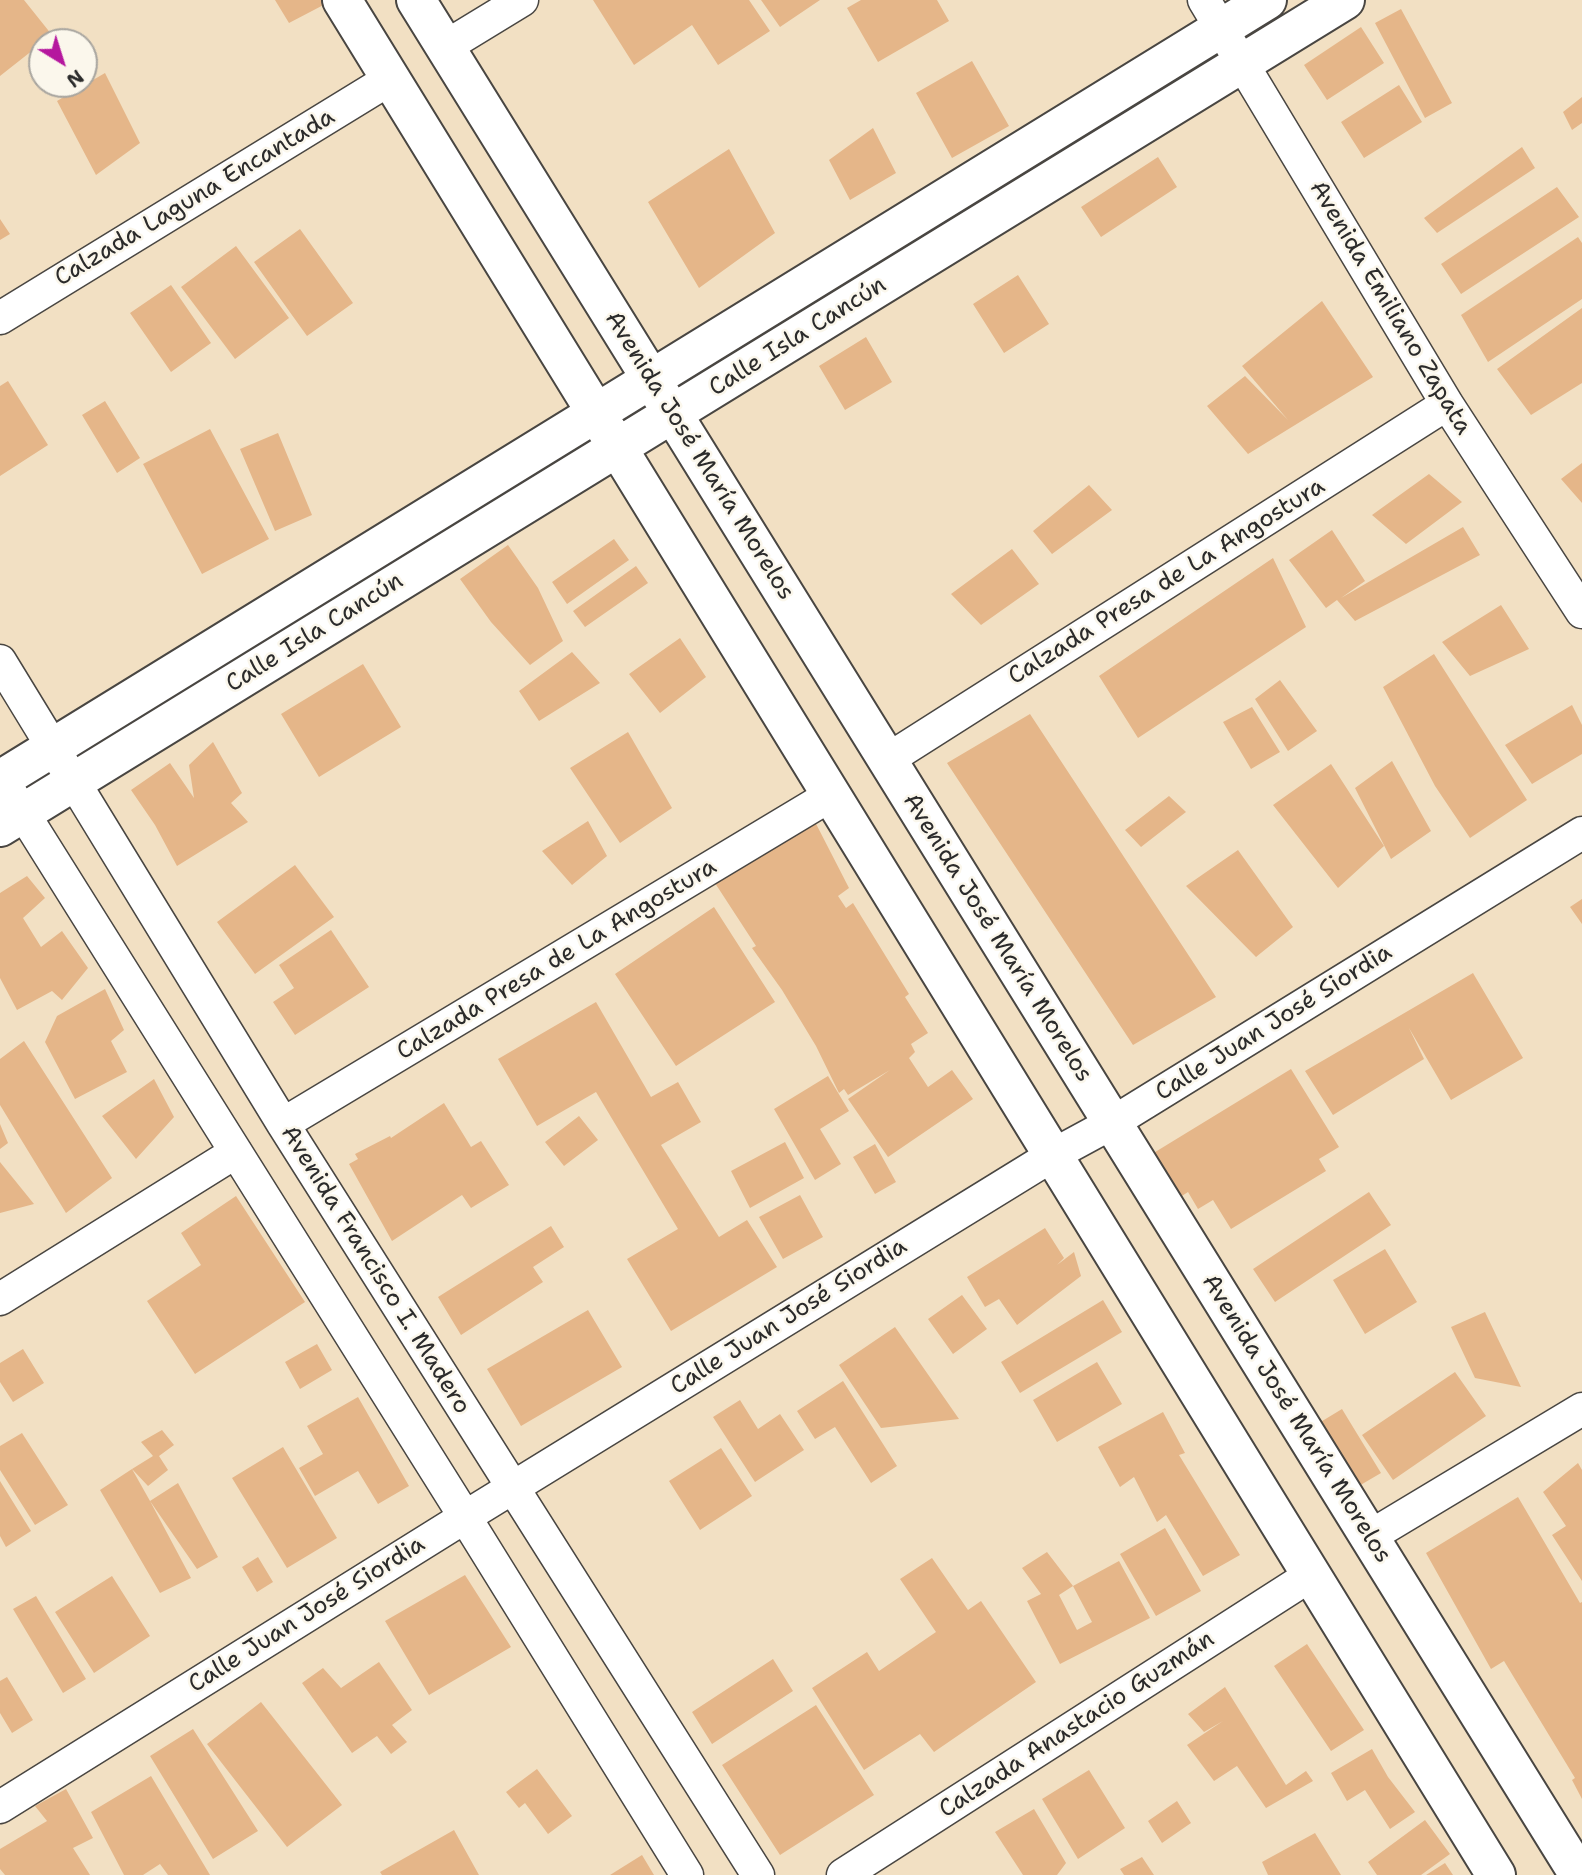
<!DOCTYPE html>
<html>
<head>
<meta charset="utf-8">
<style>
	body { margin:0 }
	#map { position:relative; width:1582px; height:1875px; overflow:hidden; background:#f2e0c3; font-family:"Shantell Sans",sans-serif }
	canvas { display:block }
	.north { position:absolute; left:28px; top:28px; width:70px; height:70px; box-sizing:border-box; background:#fbf7ec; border:2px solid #a8a59f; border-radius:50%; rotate:142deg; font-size:19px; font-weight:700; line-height:28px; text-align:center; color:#2b2b2b }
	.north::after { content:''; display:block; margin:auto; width:24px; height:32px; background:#b5179e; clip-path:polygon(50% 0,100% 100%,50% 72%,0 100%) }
</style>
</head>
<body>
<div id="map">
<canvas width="1582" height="1875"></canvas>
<div class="north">N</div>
</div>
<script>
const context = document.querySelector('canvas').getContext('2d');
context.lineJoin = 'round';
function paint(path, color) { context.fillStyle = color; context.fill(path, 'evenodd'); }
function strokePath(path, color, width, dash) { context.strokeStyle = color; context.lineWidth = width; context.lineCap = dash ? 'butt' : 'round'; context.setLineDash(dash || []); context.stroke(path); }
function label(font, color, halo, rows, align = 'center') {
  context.font = font + ' "Shantell Sans",sans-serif'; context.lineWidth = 5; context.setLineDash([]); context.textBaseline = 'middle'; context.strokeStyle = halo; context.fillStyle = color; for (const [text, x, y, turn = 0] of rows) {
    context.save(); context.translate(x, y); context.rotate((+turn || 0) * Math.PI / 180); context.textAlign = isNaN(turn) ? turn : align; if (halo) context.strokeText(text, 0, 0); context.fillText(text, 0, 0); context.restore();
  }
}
const building = new Path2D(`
	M0,0h24l28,35 -52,41z
	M275,0h58l-44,23z
	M593,0h156l21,31 -52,34 -26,-40 -58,40z
	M761,0h59l-40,27z
	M861,0h76l12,21 -71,41 -31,-54z
	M1401,9l51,94 -27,15 -50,-95z
	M1361,27l23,36 -57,37 -23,-35z
	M972,61l37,65 -57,32 -36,-65z
	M105,73l35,70 -44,32 -39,-74z
	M1399,85l23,37 -58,36 -23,-36z
	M1582,97v26l-10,7 -9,-18z
	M873,128l23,45 -46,27 -21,-40z
	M1522,147l13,21 -98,65 -13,-15z
	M729,149l46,84 -76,55 -51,-86z
	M1158,157l19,30 -76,50 -20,-30z
	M1557,187l22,30 -118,77 -20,-30z
	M0,219l10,15 -10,6z
	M300,229l53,74 -46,33 -53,-74z
	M1578,237l4,6v56l-94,63 -27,-47z
	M236,246l53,72 -54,41 -54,-72z
	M1018,275l31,49 -45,29 -31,-49z
	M171,285l40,58 -40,29 -41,-59z
	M1322,301l51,76 -125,77 -41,-48 38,-30 43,44 -46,-54z
	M1582,308v75l-51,32 -34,-46z
	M866,337l26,45 -47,28 -26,-44z
	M8,381l40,64 -48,31v-90z
	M105,401l35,57 -23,15 -35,-58z
	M210,429l59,110 -67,35 -59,-110z
	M278,433l34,82 -37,16 -35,-82z
	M1582,463v40l-21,-24z
	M1429,474l33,28 -56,42 -34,-29z
	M1089,485l23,25 -60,44 -19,-23z
	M1463,527l17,28 -125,66 -18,-21 -11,8 -37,-48 43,-30 33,51 -24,17z
	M614,539l15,21 -62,44 -15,-22z
	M508,545l30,43 25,53 -33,24 -39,-43 -31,-43z
	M1012,549l27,35 -58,41 -30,-31z
	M1273,558l33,69 -168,111 -39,-62z
	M636,566l12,17 -63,44 -12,-16z
	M1501,605l28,44 -59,27 -28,-34z
	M680,638l26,39 -46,36 -31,-39z
	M572,652l28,31 -61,38 -20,-30z
	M1434,654l93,146 -57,38 -35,-52 -52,-99z
	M363,664l38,63 -82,50 -38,-63z
	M1280,680l37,51 -29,20 -33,-52z
	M1572,705l10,20v29l-50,30 -27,-39z
	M1252,707l28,45 -29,17 -28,-47z
	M1030,714l186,283 -83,48 -186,-282z
	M628,732l44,76 -52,35 -50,-75z
	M213,742l29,51 -11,10 17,19 -71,44 -22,-41 -24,-35 39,-27 24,35 -5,-33z
	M1392,761l39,70 -40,28 -36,-71z
	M1331,764l53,82 -46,42 -65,-83z
	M1169,796l17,16 -45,35 -16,-17z
	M812,816l37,72 -11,8 8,12 7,-5 56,91 -4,3 23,36 -17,11 4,8 -6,6 19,29 24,-17 21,29 -85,58 -40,-58 42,-29 -42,25 -4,-6 -5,4 -23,-47 -34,-56 -30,-42 4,-2 -43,-66z
	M588,821l19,35 -35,29 -30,-34z
	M1238,850l55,77 -37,30 -70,-71z
	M295,865l39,52 -79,57 -38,-52z
	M27,876l18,22 -22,20 18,29 21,-16 26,37 -26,32 -10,-9 -35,19 -17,-32v-85z
	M1582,899v25l-12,-17z
	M714,907l61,95 -99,64 -61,-92z
	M331,930l38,57 -74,48 -22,-33 21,-14 -15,-23z
	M1473,973l50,85 -72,42 -42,-72 15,31 -91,56 -28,-44z
	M105,989l19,41 -13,11 16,31 -52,27 -30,-57 12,-26z
	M596,1002l55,95 27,-15 23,40 -40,23 58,92 28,-17 30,47 -106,64 -44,-72 51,-30 -82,-137 -59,34 -39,-67z
	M24,1041l88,137 -46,35 -66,-108v-46z
	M1291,1069l48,78 -20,12 7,12 -95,58 -18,-29 -15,9 -10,-17 -14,9 -27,-44z
	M828,1076l21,35 -29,18 21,35 -26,16 -41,-71z
	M154,1079l20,38 -38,42 -34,-43z
	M444,1103l27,44 10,-6 28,44 -38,23 -9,-13 -70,46 -43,-77 9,-5 -3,-5 35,-18 1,2z
	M579,1116l19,24 -34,26 -19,-24z
	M0,1124l8,19 -8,6z
	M785,1142l19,36 -54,30 -19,-37z
	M875,1144l21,38 -21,12 -22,-37z
	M0,1162l34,42 -34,9z
	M1369,1192l22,33 -116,77 -22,-33z
	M800,1195l23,42 -40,22 -24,-42z
	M236,1196l69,106 -110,72 -48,-73 54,-36 -20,-32z
	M551,1226l13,21 -31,20 10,15 -82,53 -23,-38z
	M1045,1228l19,30 -7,7 17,-13 7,24 -64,49 -18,-26 -14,8 -18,-30z
	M1385,1249l32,53 -52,32 -32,-54z
	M962,1295l25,34 -34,25 -25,-35z
	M1103,1300l19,32 -102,61 -19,-31z
	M588,1310l34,57 -101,59 -34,-57z
	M1485,1312l36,75 -46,-9 -24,-51z
	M895,1327l64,92 -78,9 -42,-63z
	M317,1344l15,26 -32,19 -15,-27z
	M23,1349l21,34 -31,19 -13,-20v-19z
	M1097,1362l25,42 -65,38 -24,-42z
	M1455,1372l31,44 -93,64 -31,-45z
	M843,1381l54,85 -26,17 -36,-56 -20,12 -18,-28z
	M358,1397l51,89 -31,18 -20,-33 -43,25 -16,-28 24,-14 -16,-28z
	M740,1400l18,29 22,-15 24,36 -49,32 -42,-65z
	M1342,1409l39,64 -29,17 -38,-64z
	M1163,1412l22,41 -6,2 61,100 -37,21 -37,-61 -9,7 -23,-45 -14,10 -22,-40z
	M162,1430l12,15 -15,11 9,14 -20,16 -16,-17 21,-13 -12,-14z
	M22,1433l46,72 -33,20 -35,-55v-24z
	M283,1447l54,91 -50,30 -55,-90z
	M721,1448l31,48 -52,34 -31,-49z
	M1578,1463l4,7v111l-30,-46 14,-9 -23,-34z
	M132,1469l18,32 28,-18 40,74 -21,12 -47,-68 41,77 -31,15 -60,-103z
	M0,1481l31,50 -25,16 -6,-11z
	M1518,1497l62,106 2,-1v197l-10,-19 3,-2 -71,-117 -13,8 -65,-116z
	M1165,1528l36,63 -45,25 -36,-62z
	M1047,1552l26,34 -14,9 18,35 15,-8 -19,-36 46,-25 31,57 -90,46 -33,-63 14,-7 -19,-26z
	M258,1557l15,25 -16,10 -15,-25z
	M932,1558l36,52 13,-9 55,81 -102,70 -14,-18 -56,36 -52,-82 55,-36 12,19 57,-39 -36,-53z
	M465,1575l46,72 -82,48 -44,-74z
	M112,1576l38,60 -56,37 -39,-61z
	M36,1596l50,83 -23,14 -50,-84z
	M1307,1644l57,86 -33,21 -57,-85z
	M773,1659l20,32 -81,53 -20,-32z
	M379,1662l33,48 -20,15 15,17 -16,12 -14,-18 -25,17 -50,-70 21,-15 18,20z
	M7,1677l26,43 -21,13 -12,-20v-32z
	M1225,1687l61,98 20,-14 7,10 -47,27 -29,-42 -23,15 -27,-36 36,-24 -19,11 -16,-18z
	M261,1702l81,103 -55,42 -80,-103z
	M816,1705l58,90 -94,60 -58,-90z
	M193,1729l65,102 -45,28 -63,-103z
	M1372,1749l16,28 27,35 -25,17 -25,-39 -18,11 -16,-28z
	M537,1769l35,47 -24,18 -23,-31 -6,5 -13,-16z
	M1089,1770l36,58 -47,31 -36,-60z
	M151,1776l59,99h-42l-8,-11 -17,11h-19l-33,-63z
	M66,1789l27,49 -20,10 17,27h-85l-5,-6v-20l47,-28 -12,-15z
	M1177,1801l14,22 -29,20 -14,-22z
	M1034,1809l32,54 -9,12h-34l-28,-43z
	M1425,1820l25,34 -29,21h-44l-9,-13z
	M454,1830l25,45h-97l-2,-3z
	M1315,1833l26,42h-73l-6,-13z
	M642,1855l12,20h-44z
	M1142,1857l12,18h-30l-4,-6z
	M1445,1863l8,12h-27z`);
const minor = new Path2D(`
	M1204,0l243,404 135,208
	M445,47l77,-47
	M0,318l390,-239
	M0,661l283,463 475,751
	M887,760l560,-356
	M10,792l455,725 222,358
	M283,1124l548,-329
	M0,1299l236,-147
	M1369,1537l213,-128
	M0,1807l465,-290 588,-362 59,-32 470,-290
	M843,1875l468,-300`);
const tertiary = new Path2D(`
	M342,0l1154,1875
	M416,0l1163,1875
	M0,780l1267,-780
	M0,827l1345,-827`);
const streetNames = [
	["Calzada Laguna Encantada",195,198,-31],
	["Avenida Emiliano Zapata",1390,308,59],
	["Calle Isla Cancún",798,337,-32],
	["Avenida José María Morelos",699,456,58],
	["Calzada Presa de La Angostura",1167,582,-32],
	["Calle Isla Cancún",315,633,-32],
	["Avenida José María Morelos",997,938,58],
	["Calzada Presa de La Angostura",557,960,-31],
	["Calle Juan José Siordia",1274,1023,-32],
	["Avenida Francisco I. Madero",375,1270,58],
	["Calle Juan José Siordia",789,1317,-32],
	["Avenida José María Morelos",1296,1419,58],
	["Calle Juan José Siordia",307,1615,-32],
	["Calzada Anastacio Guzmán",1077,1725,-33]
];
paint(building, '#e5b689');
strokePath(minor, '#494642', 35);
strokePath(tertiary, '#494642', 42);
strokePath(minor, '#fff', 32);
strokePath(tertiary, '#fff', 38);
label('24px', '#2b2b2b', '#fbf7ec', streetNames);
</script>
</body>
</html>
